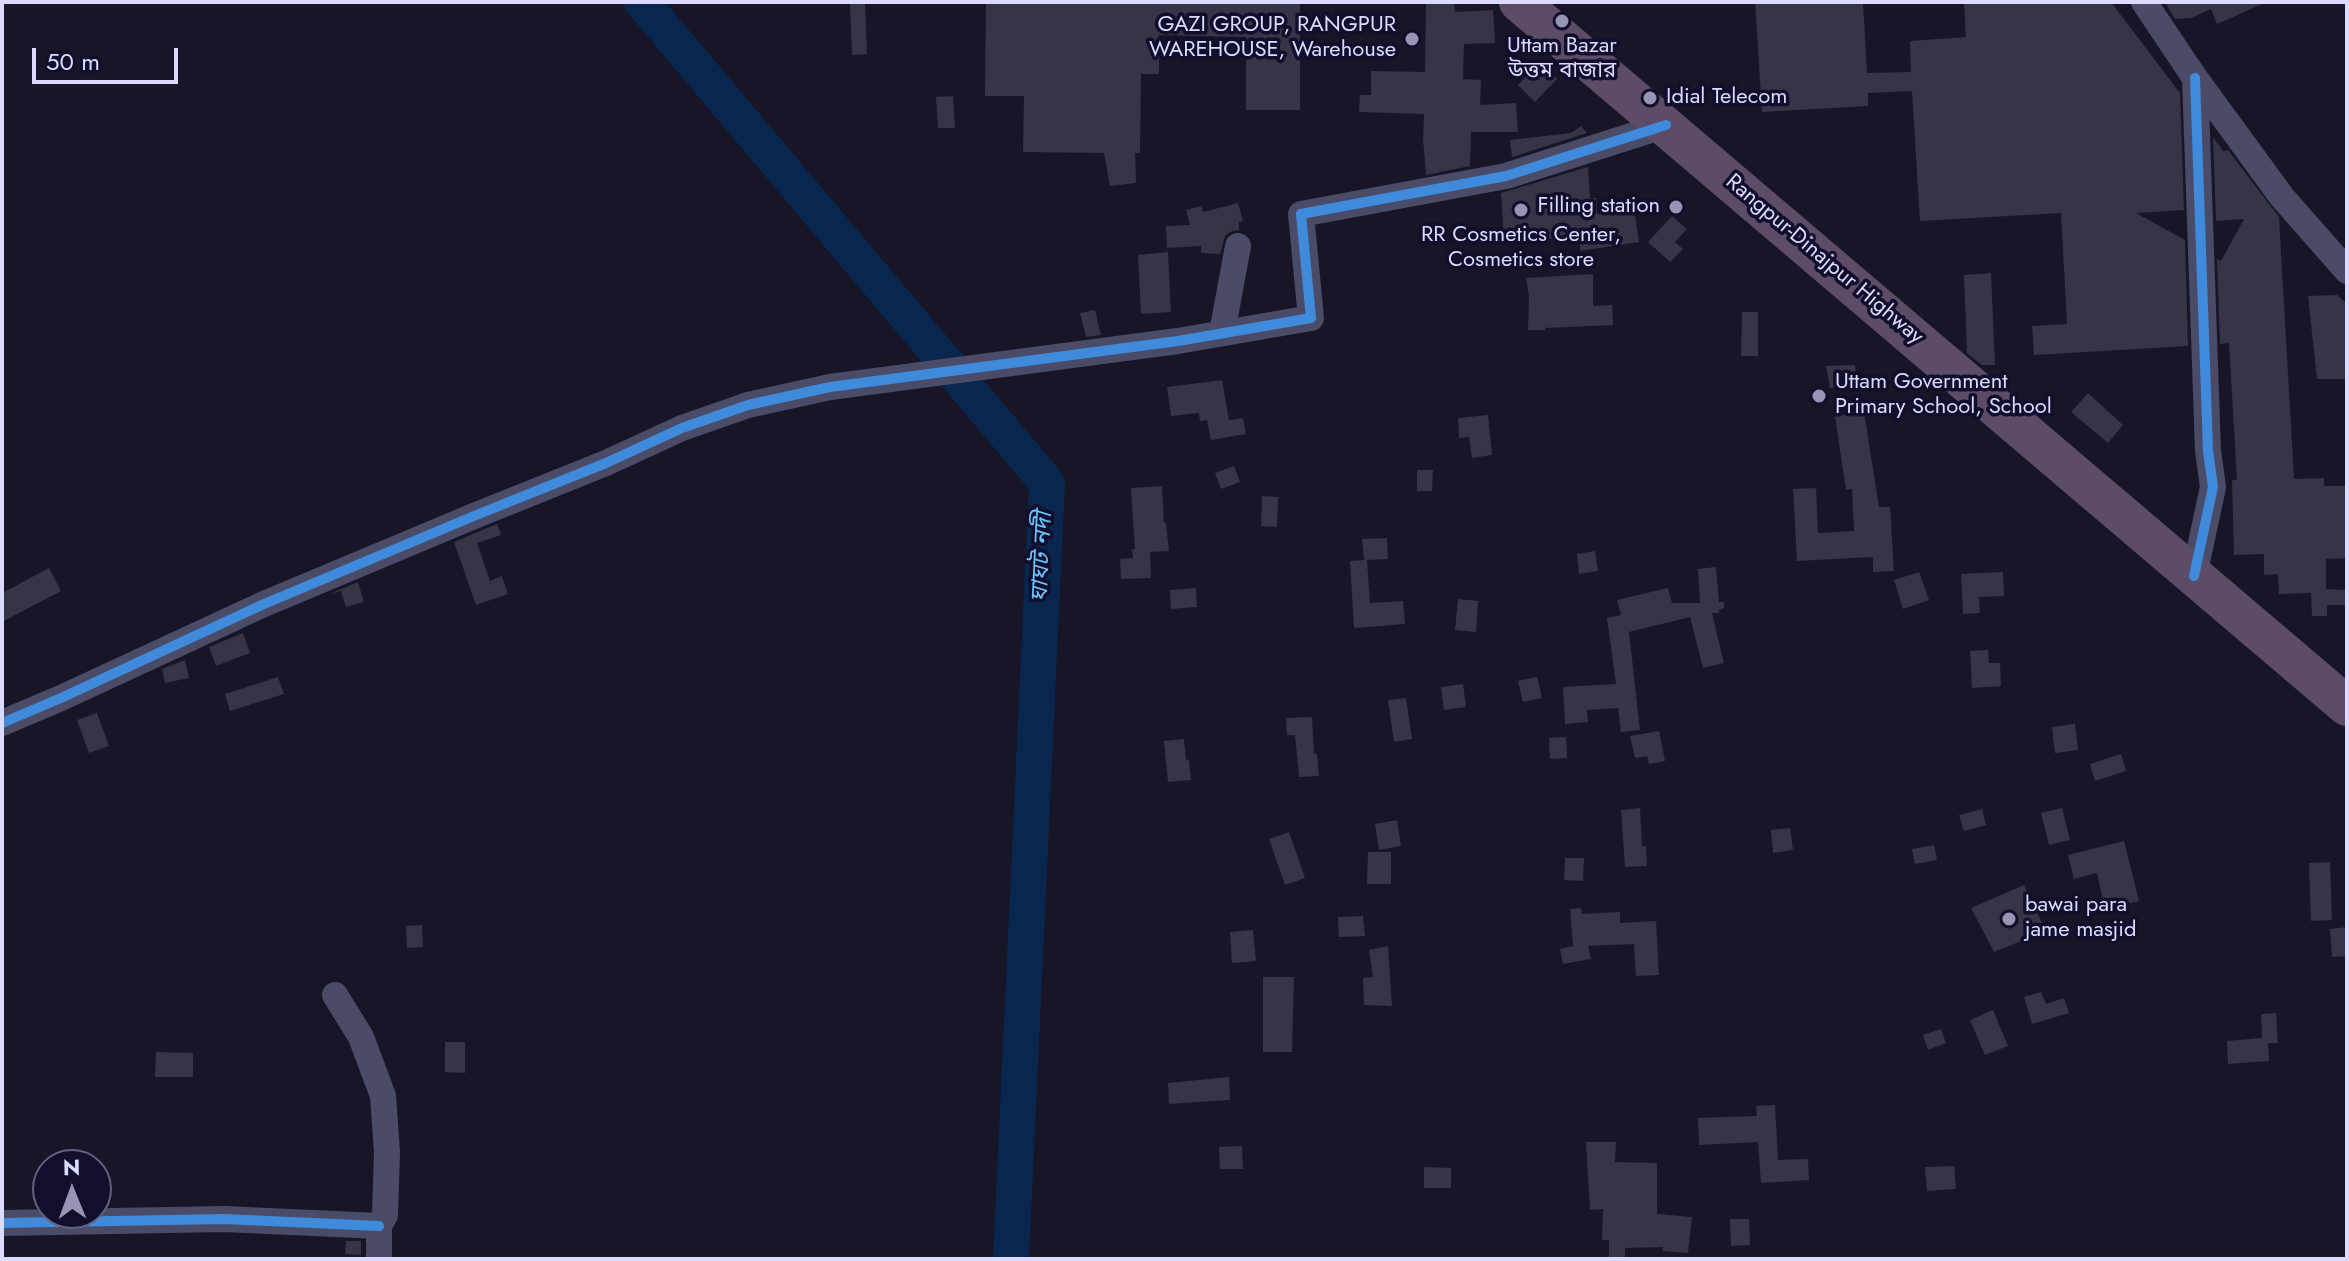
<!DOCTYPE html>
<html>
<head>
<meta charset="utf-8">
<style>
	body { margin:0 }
	#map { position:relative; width:2349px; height:1261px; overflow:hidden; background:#171526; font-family:Jost,sans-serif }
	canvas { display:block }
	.frame { position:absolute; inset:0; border:4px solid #dcdaff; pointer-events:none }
	.north { position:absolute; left:32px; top:1149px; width:80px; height:80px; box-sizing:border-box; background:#120f2c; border:2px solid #636080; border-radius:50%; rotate:359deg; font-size:22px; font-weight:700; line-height:32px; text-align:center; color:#dcdaff }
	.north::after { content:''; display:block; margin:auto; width:28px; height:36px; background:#9795b3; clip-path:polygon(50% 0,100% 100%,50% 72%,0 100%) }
	.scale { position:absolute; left:32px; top:48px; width:146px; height:36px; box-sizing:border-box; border:4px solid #dcdaff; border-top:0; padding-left:10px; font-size:24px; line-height:28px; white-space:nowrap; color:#dcdaff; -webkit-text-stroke:6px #120f2c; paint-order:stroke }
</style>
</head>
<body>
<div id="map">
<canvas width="2349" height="1261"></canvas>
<div class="frame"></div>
<div class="north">N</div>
<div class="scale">50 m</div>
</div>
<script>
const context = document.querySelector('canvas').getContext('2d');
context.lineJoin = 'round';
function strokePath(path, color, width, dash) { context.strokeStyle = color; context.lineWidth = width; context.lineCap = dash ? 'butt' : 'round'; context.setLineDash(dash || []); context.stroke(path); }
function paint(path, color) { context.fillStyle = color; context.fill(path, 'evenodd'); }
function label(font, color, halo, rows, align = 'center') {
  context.font = font + ' Jost,"Noto Sans Bengali",sans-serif'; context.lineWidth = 7; context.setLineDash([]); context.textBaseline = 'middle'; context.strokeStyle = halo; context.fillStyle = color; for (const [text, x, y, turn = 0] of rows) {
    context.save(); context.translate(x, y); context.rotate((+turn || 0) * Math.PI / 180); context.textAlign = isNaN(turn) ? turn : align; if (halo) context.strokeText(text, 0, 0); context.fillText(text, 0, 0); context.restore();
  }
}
const river = new Path2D(`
	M642,2l405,481 -36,776`);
const building = new Path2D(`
	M986,2h314v108h-54v-73l-87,-2v39h-18l-1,79h-5l1,30 -26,3 -6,-33 -81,-1 1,-56h-39z
	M1426,2h28l1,10 38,-2 2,33 -31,1 -1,35 18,1 -1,25 36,-2 2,29h-47l-1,34 -44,9 -3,-36 1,-25 -65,-2 1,-17h11v-24l54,1z
	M1755,2h108l4,71 44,-1 -1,-31 56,-4 -2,-35h147l69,91 4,117 -48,3 49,27 3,106 -154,9 -2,-29 35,-2 -6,-111 -141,8 -8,-130 -44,2v13l-106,6z
	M2165,2h102l-50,22 -6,-15 -20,9 -16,1z
	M865,3l2,51 -15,1 -2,-51z
	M1540,62l17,17 -22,23 -17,-17z
	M953,96l2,32h-17l-2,-31z
	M1581,126l6,7 -75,24 -2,-17 61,-7z
	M2213,137l10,14 5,-1 51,67 15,262 30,-1v8h23v72l-21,1v30l21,1v15h-20v11h-15l-1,-23 -32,1 -1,-20 -14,1v-21l-30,1 -2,-75h5l-8,-137 -9,1 -3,-85 4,2 23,-42 -28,2z
	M1588,167l2,31h6l1,16 37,-5 5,33 -59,9v-15l-41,4v-5l-35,3 -3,-45z
	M1238,203l5,18 -4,1v8l-7,1 -7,5 -5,18 -19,-1v-7l-34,2 -1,-22 24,-1 -4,-15 15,-4 2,6z
	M1672,216l15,13 -12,13 8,7 -13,13 -22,-20z
	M1168,252l3,60 -30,2 -3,-59z
	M1991,273l4,92h-13l-15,-12 -3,-78z
	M1593,274v32l19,-1 1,20 -68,3v2h-17l1,-34 -3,-18z
	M2337,295l10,9v75h-30l-9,-83z
	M1095,310l6,25 -15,2 -6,-24z
	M1742,312h16v44h-17z
	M1855,365l2,21 -27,2 -4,-22z
	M1222,380l7,40 14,-2 3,16 -35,6 -4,-20 -7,1 -1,-8 -28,3 -4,-29z
	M2088,393l35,32 -15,18 -37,-31z
	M1864,412l15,95h11l4,64 -21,1v-15l-76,4 -4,-72 23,-1 2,45 36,-2 -2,-42 -6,1 -11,-74z
	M1488,415l4,40 -20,3 -3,-21 -10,1 -1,-20z
	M1234,466l6,16 -19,7 -6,-16z
	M1417,470h16l-1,21h-15z
	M1162,486l2,37h2l3,28 -19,1 1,26 -30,1 -1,-20 13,-1 -1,-9h3l-4,-61z
	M1262,496l16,1 -1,30 -16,-1z
	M497,524l4,11 -24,8 13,38 12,-5 6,18 -32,11 -22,-63z
	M1387,538l1,21 -21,1 3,43 33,-2 2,23 -51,4 -4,-67 14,-1 -2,-21z
	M1595,551l3,20 -19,3 -2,-20z
	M1716,567l3,35h5v6l-5,2v3h-7l12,50 -21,5 -13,-51 -61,15 11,98 -19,2 -3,-24 -31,2 1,12 -23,2 -2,-37 53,-3 -9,-66 14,-3 -4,-15 51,-12 4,15h28l-2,-34z
	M49,568l12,23 -59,31v-29z
	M1919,572l10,28 -26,9 -9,-29z
	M2003,572l1,24 -25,1 1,16 -17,1 -2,-40z
	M358,582l6,20 -18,5 -5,-16 -11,3z
	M1196,588l1,19 -26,2 -1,-19z
	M1458,599l20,2 -2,31 -21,-2z
	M243,633l7,20 -34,13 -7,-19z
	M1988,650l1,13h11l1,23 -29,2 -2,-37z
	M185,660l4,18 -24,5 -3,-14z
	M278,677l6,17 -54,17 -5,-17z
	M1537,677l5,21 -19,4 -5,-21z
	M1463,684l3,23 -22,3 -3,-23z
	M1406,698l6,41 -18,3 -6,-42z
	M97,713l12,33 -20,7 -12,-33z
	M1312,717l2,37h3l2,22 -20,1 -4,-42h-8l-1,-17z
	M2075,724l3,26 -23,3 -3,-26z
	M1659,731l6,30 -16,3 -2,-8 -12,2 -5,-22z
	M1566,737l1,21 -17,1 -1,-21z
	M1184,739l2,21h3l2,20 -23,2 -4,-41z
	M2121,754l5,17 -31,10 -5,-17z
	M1640,808l2,38h4l1,20 -22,1 -4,-57z
	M2062,808l8,32 -21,5 -8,-32z
	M1982,809l4,16 -22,6 -5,-16z
	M1397,820l4,26 -22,4 -4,-26z
	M1790,828l3,22 -20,3 -2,-23z
	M1289,832l16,46 -20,7 -16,-46z
	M2124,841l15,60 -34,8 -8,-36 -23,6 -6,-24z
	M1934,845l3,15 -22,4 -3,-15z
	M1368,852h23v32h-24z
	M1565,858h19l-1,23 -19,-1z
	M2330,862l2,58 -21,1 -2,-58z
	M2024,885l22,46 -52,21 -23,-44z
	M1581,908l1,6 38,-2v11l36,-2 3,54 -23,1 -2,-32 -46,2 3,13 -28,5 -3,-15 13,-3 -3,-37z
	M1363,916l2,20 -26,1 -1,-20z
	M422,925l1,22 -16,1 -1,-22z
	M2347,927v29l-15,1 -2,-28z
	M1253,930l3,31 -24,2 -2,-31z
	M1388,946l4,60 -28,-1 -1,-27 10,-1 -4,-27z
	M1263,977h31l-2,75h-29z
	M2041,992l5,12 18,-6 5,15 -37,11 -8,-27z
	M1993,1010l15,36 -23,9 -15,-35z
	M2276,1013l2,30h-10l1,18 -41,3 -1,-23 35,-3 -1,-24z
	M1941,1029l5,14 -18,7 -5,-15z
	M445,1042h20v31l-20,-1z
	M156,1052l37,1v24h-38z
	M1229,1077l1,23 -61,4 -1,-21z
	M1775,1105l3,55 30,-1 1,21 -48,3 -3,-41 -59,3 -1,-27 59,-2 -1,-10z
	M1586,1142h30l-1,20 42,1v51l35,3 -4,36 -26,-2 1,-4 -38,1v11h-16v-19h-7l1,-31 -13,1z
	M1242,1146l1,23h-23l-1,-22z
	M1954,1166l2,23 -29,2 -2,-24z
	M1424,1167l27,1v20h-27z
	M1730,1219h19l1,26 -19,1z
	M346,1241h15v14l-16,-1z`);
const minor = new Path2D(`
	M2144,2l51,76 87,119 65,74
	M1222,333l16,-87
	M2194,576l19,-89 -5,-36 -13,-373
	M2,723l59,-25 203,-94 210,-88 132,-53 76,-35 66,-23 82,-18 348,-46 133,-23 -10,-104 205,-38 160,-51
	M335,995l26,42 22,59 4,56 -2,63 -6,11v33
	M2,1223l222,-4 155,7`);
const highway = new Path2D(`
	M1519,2l828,704`);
const cycleway = new Path2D(`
	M2194,576l19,-89 -5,-36 -13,-373
	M2,723l59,-25 203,-94 210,-88 132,-53 76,-35 66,-23 82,-18 348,-46 133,-23 -10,-104 205,-38 160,-51
	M2,1223l222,-4 155,7`);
const markers = [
	[1562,21,8,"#9795b3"],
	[1412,39,8,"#9795b3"],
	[1650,98,8,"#9795b3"],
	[1676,207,8,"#9795b3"],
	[1521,210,8,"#9795b3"],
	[1819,396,8,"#9795b3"],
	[2009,919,8,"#9795b3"]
];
const poiNames = [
	["GAZI GROUP, RANGPUR",1396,26,"right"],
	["WAREHOUSE, Warehouse",1396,51,"right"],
	["Uttam Bazar",1562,47,"center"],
	["উত্তম বাজার",1562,72,"center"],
	["Idial Telecom",1666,98],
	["Filling station",1660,207,"right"],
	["RR Cosmetics Center,",1521,236,"center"],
	["Cosmetics store",1521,261,"center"],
	["Uttam Government",1835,383],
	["Primary School, School",1835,408],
	["bawai para",2025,906],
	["jame masjid",2025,931]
];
const streetNames = [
	["Rangpur-Dinajpur Highway",1824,260,40]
];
const waterNames = [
	["ঘাঘট নদী",1043,557,-87]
];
strokePath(river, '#09264e', 36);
paint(building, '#363447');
strokePath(minor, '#4a4b67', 26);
strokePath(highway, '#5d4c67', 40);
strokePath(cycleway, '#408adc', 10);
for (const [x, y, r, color] of markers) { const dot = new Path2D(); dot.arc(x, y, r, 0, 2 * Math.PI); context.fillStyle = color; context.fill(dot); strokePath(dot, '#120f2c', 3); }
label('22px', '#dcdaff', '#120f2c', poiNames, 'left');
label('22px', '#dcdaff', '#120f2c', streetNames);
label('italic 24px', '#68c3ff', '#120f2c', waterNames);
</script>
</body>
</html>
